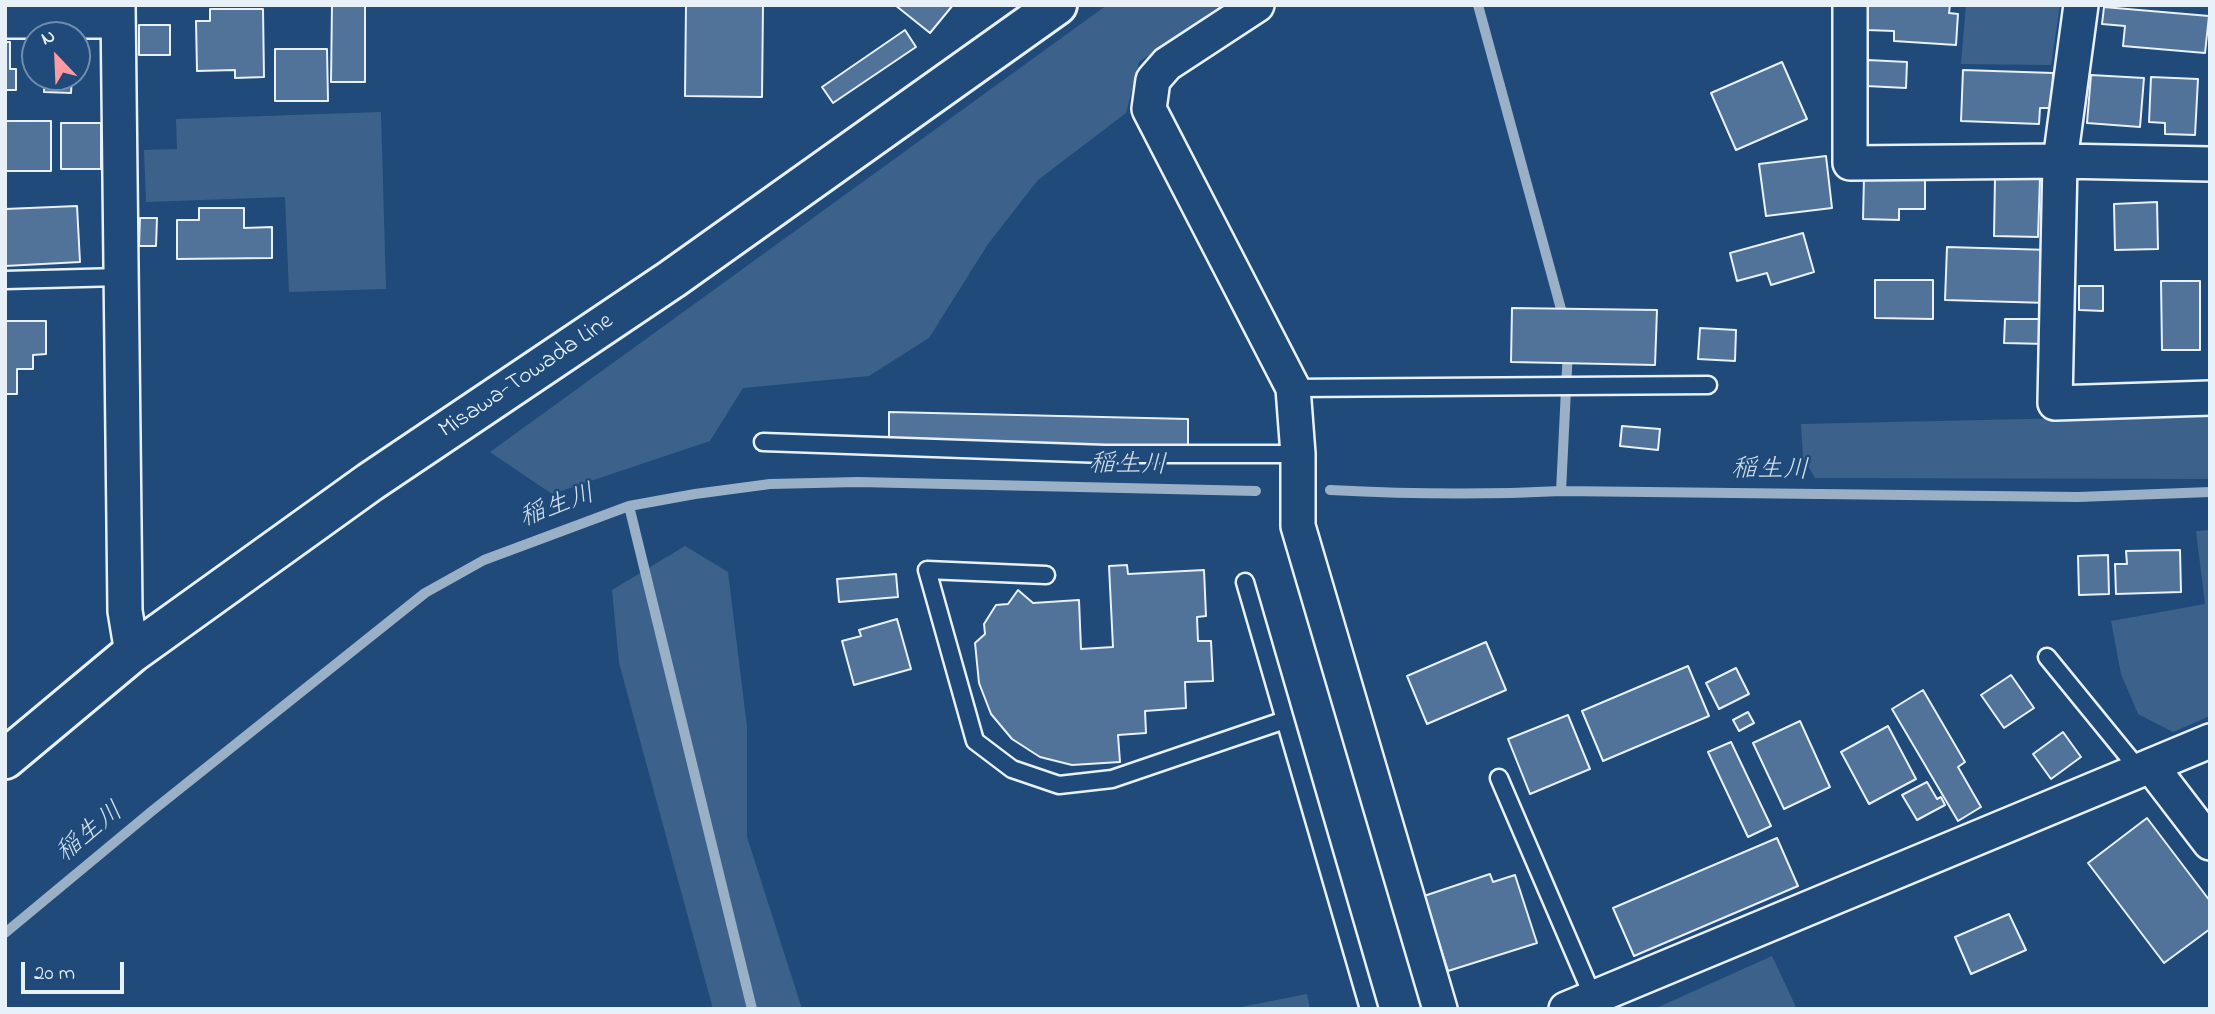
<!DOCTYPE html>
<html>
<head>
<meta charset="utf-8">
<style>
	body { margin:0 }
	#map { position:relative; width:2215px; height:1014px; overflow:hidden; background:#1f4a7a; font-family:"Indie Flower",sans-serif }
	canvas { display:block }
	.frame { position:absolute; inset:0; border:7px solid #e8f1f8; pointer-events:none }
	.north { position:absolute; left:21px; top:21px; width:70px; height:70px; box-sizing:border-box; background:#1f4a7a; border:2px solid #6f8dac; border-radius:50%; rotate:337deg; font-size:19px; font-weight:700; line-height:28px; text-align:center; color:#e8f1f8 }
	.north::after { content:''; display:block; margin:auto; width:24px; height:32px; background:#ff9aa2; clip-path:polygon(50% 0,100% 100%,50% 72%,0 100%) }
	.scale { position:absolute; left:21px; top:962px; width:103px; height:32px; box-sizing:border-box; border:4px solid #e8f1f8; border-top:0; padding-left:9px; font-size:21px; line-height:24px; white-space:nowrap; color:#e8f1f8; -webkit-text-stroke:5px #1f4a7a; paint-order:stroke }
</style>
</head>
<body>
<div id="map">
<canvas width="2215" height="1014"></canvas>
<div class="frame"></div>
<div class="north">N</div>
<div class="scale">20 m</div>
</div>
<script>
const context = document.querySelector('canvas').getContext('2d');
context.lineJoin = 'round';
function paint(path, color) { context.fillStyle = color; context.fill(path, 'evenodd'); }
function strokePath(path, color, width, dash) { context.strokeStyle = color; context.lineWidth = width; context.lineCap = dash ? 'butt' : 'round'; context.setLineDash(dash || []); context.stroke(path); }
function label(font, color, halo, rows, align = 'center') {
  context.font = font + ' "Indie Flower","Klee One",sans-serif'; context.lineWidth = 5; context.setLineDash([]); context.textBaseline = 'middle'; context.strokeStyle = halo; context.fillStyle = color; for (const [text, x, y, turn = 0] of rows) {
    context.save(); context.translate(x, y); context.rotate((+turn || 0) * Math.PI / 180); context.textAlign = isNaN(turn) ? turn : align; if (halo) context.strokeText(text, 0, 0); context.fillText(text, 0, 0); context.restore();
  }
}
const green = new Path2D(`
	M1107,5h117l-85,57 -13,51 -88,67 -50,64 -59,94 -60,38 -126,12 -33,53 -158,53 -62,-42z
	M1966,5h94l-9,60 -90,-1z
	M381,112l5,177 -97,3 -4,-95 -139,5 -2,-52 33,-1 -1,-30z
	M2210,415v64l-395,-1 -12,-21 -2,-33z
	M2210,530v186l-37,16 -35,-18 -17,-40 -10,-53 94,-17 -9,-73z
	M685,546l43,26 19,155v110l55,172h-89l-94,-346 -7,-73z
	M1772,956l25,53h-143z
	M1307,994l3,15h-79z`);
const stream = new Path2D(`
	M1478,5l86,315
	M1330,490c77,4 154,5 231,1l517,6 132,-5
	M1561,491l7,-142
	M629,506l123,503
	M5,933l147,-122 273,-218 59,-33 145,-54 66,-12 75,-10 88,-2 398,9`);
const building = new Path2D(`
	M332,5h33v77h-34z
	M686,5h77l-1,92 -77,-1z
	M895,5h58l-23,28z
	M1868,5h82l-1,8 9,1 -2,31 -62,-4v-10l-28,-1z
	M2104,7l105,9 -4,37 -82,-7 2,-20 -23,-2z
	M210,9h53l1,68 -29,1v-8l-38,1 -1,-50h14z
	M139,25h31v30h-31z
	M905,30l11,17 -83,56 -11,-16z
	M5,42h5v27h6v21h-11z
	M275,49h52l1,52h-53z
	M1868,60l39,2 -1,26 -40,-2z
	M1782,62l25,57 -71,31 -25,-57z
	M1963,70l90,3 -1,35h-12l-1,16 -78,-3z
	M2091,75l53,3 -4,49 -53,-4z
	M45,77h27l-1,16 -27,-1z
	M2151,77l47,2 -3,56 -30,-1v-11l-16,-1z
	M5,121h46v50h-46z
	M61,123h40v46h-40z
	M1826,156l6,52 -66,8 -7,-52z
	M1864,177l61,1v31h-26v11l-36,-1z
	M1995,178h45l-2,59 -44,-1z
	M2157,202l1,47 -43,1 -1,-46z
	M77,206l3,56 -75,4v-57z
	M199,208h45v20l28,-1v31l-95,1v-39h22z
	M140,218h17l-1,28h-17z
	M1803,233l11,39 -43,13 -4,-12 -30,8 -7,-28z
	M1947,247l103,3 -2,53 -103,-3z
	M1875,280h58v39l-58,-1z
	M2161,281h39v69h-38z
	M2079,286h24v25l-24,-1z
	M1512,308l145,2 -2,55 -144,-3z
	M2005,319h42l-1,25 -42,-1z
	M5,321h41v33l-13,1v14h-16v25h-12z
	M1700,328l36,2 -1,31 -37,-2z
	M889,412l299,7v28l-299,-6z
	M1622,426l38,3 -2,21 -38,-4z
	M2180,550l1,42 -65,2 -1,-30h12l-1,-13z
	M2108,555l1,39 -30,1 -1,-39z
	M1127,565l1,9 76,-4 2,46 -9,1 1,24h13l2,40 -28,1 1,26 -41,3 1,22 -28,2 2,27 -48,3 -32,-8 -28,-18 -21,-25 -12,-31 -4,-40 10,-9 -1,-10 12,-19 12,-1 10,-14 15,13 46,-3 2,49 32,-2 -4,-81z
	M896,574l2,23 -59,5 -2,-23z
	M897,619l14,50 -57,16 -12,-44 19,-5 -2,-6z
	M1486,642l20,48 -79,34 -20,-48z
	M1688,666l21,50 -106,45 -21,-50z
	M1736,668l13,26 -30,15 -13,-26z
	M2011,675l23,33 -30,20 -23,-33z
	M1923,690l42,72 -7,5 23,40 -23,14 -66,-112z
	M1748,712l6,11 -15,8 -6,-11z
	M1568,715l22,54 -60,25 -22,-55z
	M1800,721l30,66 -46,22 -31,-66z
	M1888,726l28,53 -47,25 -28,-52z
	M2063,732l18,25 -30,22 -18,-25z
	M1731,742l40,84 -23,11 -40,-85z
	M1927,782l10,17 4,-2 4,8 -28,15 -15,-25z
	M2147,818l63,83v28l-46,34 -76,-100z
	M1777,838l21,48 -164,70 -21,-48z
	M1490,874l3,8 22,-7 22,68 -89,28 -24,-75z
	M2009,914l17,36 -55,24 -16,-37z`);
const service = new Path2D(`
	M5,280l116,-3
	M1293,388l415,-3
	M763,442l342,12h193
	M1046,575l-119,-5 48,171 37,28 47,16 53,-6 173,-59
	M1245,582l124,427
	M2047,657l93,114
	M1499,778l94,219`);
const minor = new Path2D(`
	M118,5l7,606 7,42
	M1257,5l-90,59 -14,16 -4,29 144,279 5,66v72l142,483
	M1850,5v158l210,-2 150,3
	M2081,5l-21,156 -5,242 155,-5
	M5,21h113
	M2151,766l59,77
	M1566,1009l644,-268`);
const primary = new Path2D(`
	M5,759l127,-106 238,-171 302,-203 385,-274`);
const streetNames = [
	["Misawa-Towada Line",527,377,-34]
];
const waterNames = [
	["稲生川",1128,467,1],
	["稲生川",1770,472,1],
	["稲生川",558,508,-20],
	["稲生川",91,834,-39]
];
paint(green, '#3c628c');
strokePath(stream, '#9ab0c7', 10);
paint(building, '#517399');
strokePath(building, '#e8f1f8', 2);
strokePath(service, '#e8f1f8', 21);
strokePath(minor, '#e8f1f8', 38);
strokePath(primary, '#e8f1f8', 44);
strokePath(service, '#1f4a7a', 16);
strokePath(minor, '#1f4a7a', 33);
strokePath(primary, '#1f4a7a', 38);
label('24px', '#e8f1f8', '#1f4a7a', streetNames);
label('italic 26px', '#d4e1ec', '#1f4a7a', waterNames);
</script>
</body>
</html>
